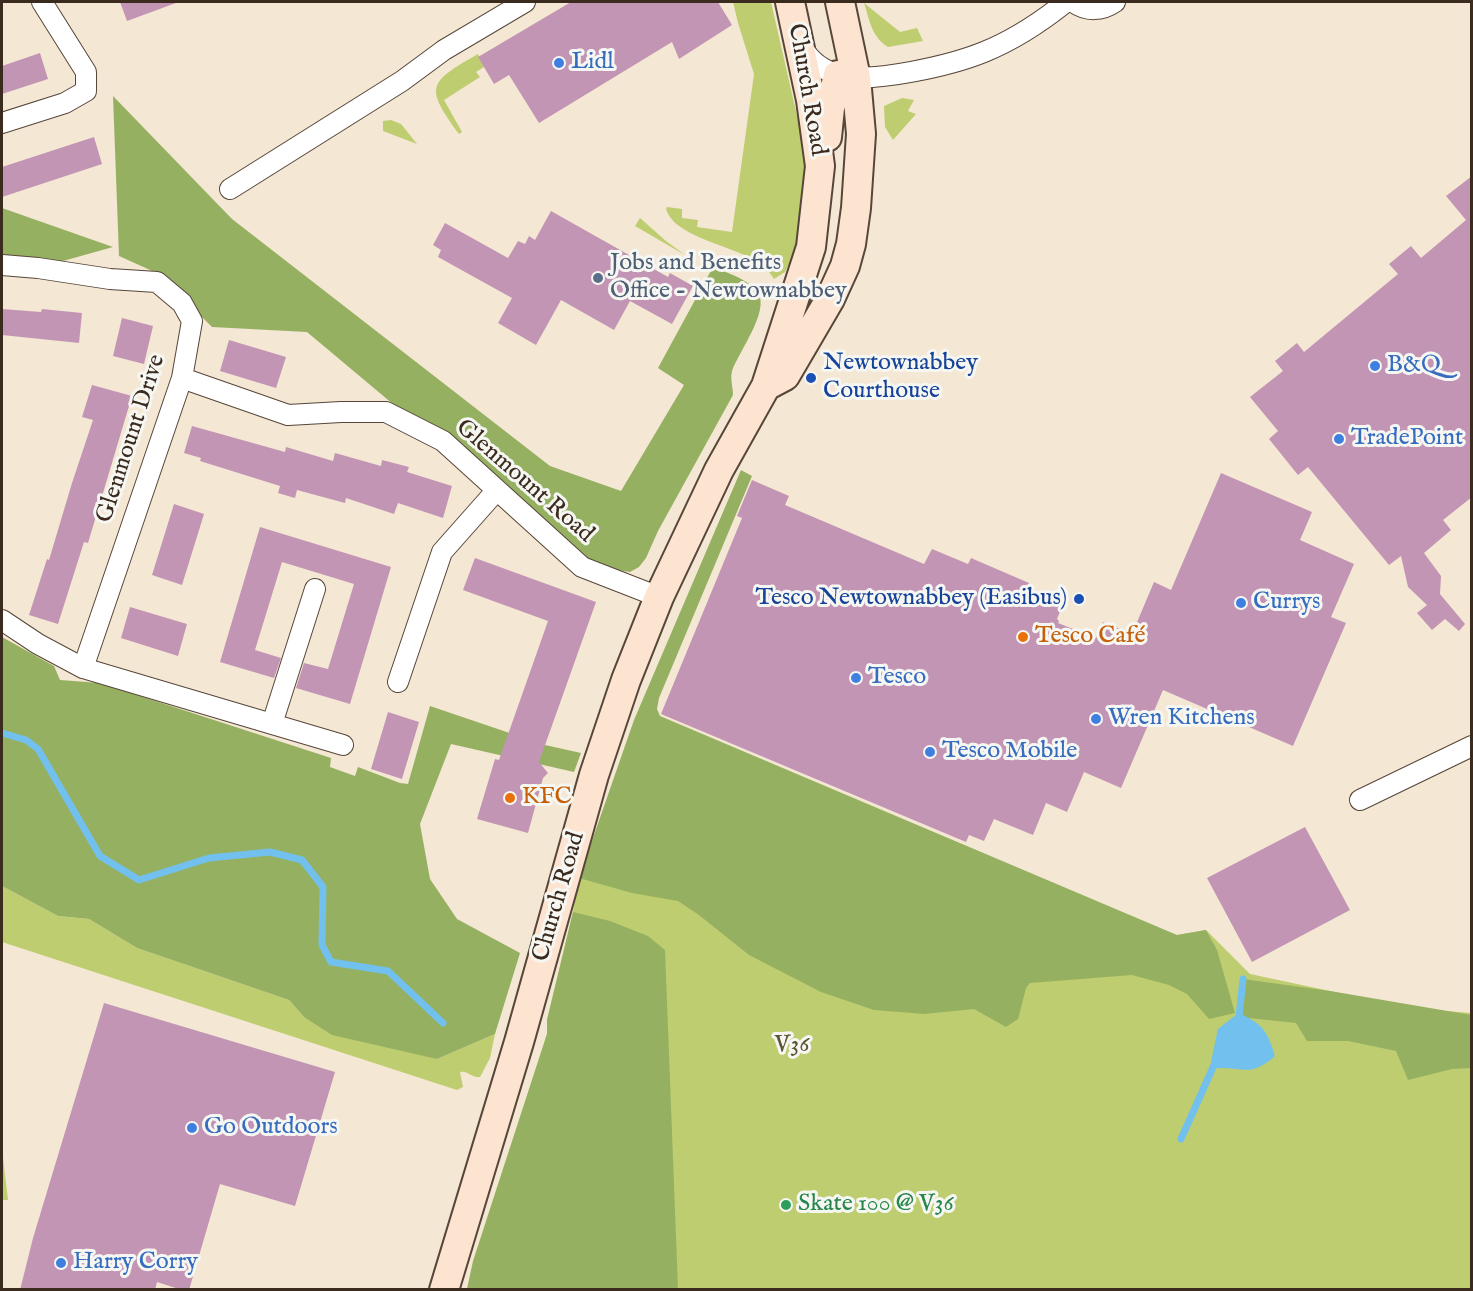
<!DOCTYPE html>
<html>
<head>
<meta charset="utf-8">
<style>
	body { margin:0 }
	#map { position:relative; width:1473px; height:1291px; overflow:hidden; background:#f4e7d4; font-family:"IM FELL English",serif }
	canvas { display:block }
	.frame { position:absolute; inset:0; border:3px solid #3b2a1e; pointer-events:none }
</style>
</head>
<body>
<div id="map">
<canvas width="1473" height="1291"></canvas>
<div class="frame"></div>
</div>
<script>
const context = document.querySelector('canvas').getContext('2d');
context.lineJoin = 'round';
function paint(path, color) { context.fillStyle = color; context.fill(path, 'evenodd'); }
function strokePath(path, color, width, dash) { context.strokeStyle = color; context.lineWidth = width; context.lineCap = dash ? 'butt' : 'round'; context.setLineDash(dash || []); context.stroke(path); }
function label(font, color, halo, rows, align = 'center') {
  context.font = font + ' "IM FELL English",serif'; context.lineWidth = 6; context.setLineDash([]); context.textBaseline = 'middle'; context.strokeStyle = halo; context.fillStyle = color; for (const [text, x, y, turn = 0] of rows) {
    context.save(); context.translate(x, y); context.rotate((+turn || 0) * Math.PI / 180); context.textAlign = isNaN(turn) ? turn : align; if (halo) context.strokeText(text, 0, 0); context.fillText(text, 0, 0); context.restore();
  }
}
const green = new Path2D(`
	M733,2h38l35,153 -2,46 -8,49 -11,22 -11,7c-3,-4 -5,-8 -8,-11 -21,-21 -91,-28 -100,-59l1,-2 15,2v9l16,2 -1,7 35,5 22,-158 -16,-51z
	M864,3l36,29 17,-4 6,13 -35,6c-17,-11 -18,-26 -24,-44z
	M478,54l6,13 -8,5 4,5 -36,23 18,32 -3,2c-34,-47 -32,-51 19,-80z
	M902,98l12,2 -6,11 8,3 -23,26 -8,-13 -1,-21z
	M391,120l10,4 16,20 -34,-13v-10z
	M640,218l26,23 19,14 -50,-29z
	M579,878l598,57 29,-5 44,44 160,34 61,5v276l-1002,1 22,-83 56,-173v-14l26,-108z
	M2,886l56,30 31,3 48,29 152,52 15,17 133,42 58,-25 -5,24 -10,19c-8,1 -13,-7 -20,-5l3,15 -6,3 -455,-148z
	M2,1149l6,51h-6z`);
const forest = new Path2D(`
	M113,96l119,123 318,247 71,25 63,-106 -26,-17 55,-101c14,6 36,12 45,26 12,18 -20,60 -26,78 -2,8 1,17 1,24l-75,136 -12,27 -7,9 -9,5 -29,-4 -28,-13 -266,-223 -95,-5 -53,-53 -40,-18z
	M2,208l111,39 -75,21 -36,-3z
	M741,470l11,6 -93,222 -2,11 3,7 517,219 29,-5 11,20 18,63 -26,6 -22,-25 -18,-9 -37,-10 -102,8 -4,5 -8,31 -12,8 -32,-18 -50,5 -50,-4 -53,-18 -72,-37 -50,-40 -21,-14 -46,-8 -53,-15 55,-158z
	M2,637l52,29 6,14 40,3 231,75 -1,9 25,9 3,-9 42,16 8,1 22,-78 115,39 36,8 -7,19 -123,-28 -31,80 10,55 27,40 63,34 -25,81 -58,25 -105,-24 -28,-18 -15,-17 -152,-52 -48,-29 -31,-3 -56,-30z
	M573,912l37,9 38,15 17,14 13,339h-211l6,-28 74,-227v-14z
	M1243,979l87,12 141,24v53l-19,1 -44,11 -12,-29 -48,-10h-41l-11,-18 -57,-6z`);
const water = new Path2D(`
	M1239,1017c17,8 29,20 29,40 -15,14 -35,12 -52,3l5,-29z`);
const stream = new Path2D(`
	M2,733l24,7 12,9 62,107 39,24 70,-22 61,-6 32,8 21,27 -1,58 9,17 57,9 55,52
	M1214,1065c26,-3 33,10 57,-10 -7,-23 -11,-28 -32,-38
	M1181,1139l33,-74 7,-34 18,-14 4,-38`);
const building = new Path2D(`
	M120,2h55l1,1 -49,18z
	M571,2h147l14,23 -53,34 -7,-17 -133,81 -30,-48 -15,9 -16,-27z
	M40,53l8,26 -46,15v-28z
	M94,137l8,27 -100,33v-30z
	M1472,176v321l-29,23 8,10 -27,23 17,23 -1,18 25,30 -6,7 -14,-12 -13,11 -15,-17 10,-8 -19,-18 -7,-31 -12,9 -81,-98 -10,8 -29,-36 9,-8 -28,-34 33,-26 -8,-10 22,-18 7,9 94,-78 -9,-10 22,-18 10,12 45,-38 -20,-24z
	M551,211l117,66 2,-4 23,13 -21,38 -42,-23 -16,29 -53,-30 -25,45 -38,-22 14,-25 -74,-41 3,-7 -8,-5 12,-22 63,35 10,-17 7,3 4,-8 6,4z
	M2,309l39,3 1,-3 40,4 -3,30 -77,-8z
	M122,318l31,8 -9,38 -31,-8z
	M229,340l57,17 -10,31 -56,-17z
	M92,385l40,11 -44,147 -4,-1 -26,82 -29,-9 18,-56 2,1 23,-77 21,-63 -11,-3z
	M192,426l93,26 1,-5 47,14 2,-8 46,13 1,-6 27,7 -2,5 45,14 -9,32 -45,-15 -4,11 -48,-16 -1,5 -48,-13 -2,8 -17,-5 2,-7 -80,-25 1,-3 -17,-5z
	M1221,473l91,39 -12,28 54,24 -23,53 15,6 -53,123 -130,-56 -42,98 -37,-16 -17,40 -21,-9 -13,32 -39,-16 -10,22 -15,-6 -3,7 -305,-128 81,-196 -5,-2 15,-36 37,16 -4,9 139,59 8,-15 36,15 3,-6 58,25 -2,6 36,15 -6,15 2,2 -1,2 38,15 7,-16 29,12 22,-52 17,8z
	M174,504l30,10 -22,71 -30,-10z
	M260,527l131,40 -41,137 -54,-16 8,-25 24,6 26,-85 -72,-22 -27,88 26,8 -7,20 -54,-16z
	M475,558l121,44 -57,160 9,11 -5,5 -15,55 -51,-14 18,-60 4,1 49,-139 -85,-31z
	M130,607l57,17 -9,32 -57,-18z
	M388,712l31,10 -17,57 -31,-10z
	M1305,827l45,83 -98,52 -45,-84z
	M104,1003l231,69 -40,134 -75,-22 -31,106h-7l-25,-8 -2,8h-135l13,-52z`);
const street = new Path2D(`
	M1073,2c14,10 29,9 42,0
	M801,45c8,15 22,26 39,30 32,9 112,-10 144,-23 30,-12 57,-30 82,-50
	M2,123l63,-20 21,-12v-19l-44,-70
	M230,189l172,-108 42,-31 81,-48
	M2,265l36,3 72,11 47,3 25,21 10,18 -10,57 -99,290 -45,-24 -36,-24
	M182,378l106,37 53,-3h45l57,29 139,126 77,30
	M83,668l260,77
	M398,682l44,-130 54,-61
	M272,724l43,-135
	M1360,800l112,-54`);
const secondary = new Path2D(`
	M827,137l3,-29 8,-33
	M768,385l17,-9 45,-77 15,-33 6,-22 5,-36 5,-74 -5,-56 -16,-76
	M444,1290l75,-248 75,-267 32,-95 33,-83 43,-91 17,-36 47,-84 45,-139 9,-81 -9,-66 -21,-98`);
const markers = [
	[559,63,6,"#3f7fe0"],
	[598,278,6,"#5c6f8a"],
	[1375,366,6,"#3f7fe0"],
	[811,378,6,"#1a4fb4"],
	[1339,439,6,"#3f7fe0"],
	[1079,599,6,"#1a4fb4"],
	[1241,603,6,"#3f7fe0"],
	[1023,637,6,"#e8710a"],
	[856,678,6,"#3f7fe0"],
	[1096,719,6,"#3f7fe0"],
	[930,752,6,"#3f7fe0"],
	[510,798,6,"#e8710a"],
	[192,1128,6,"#3f7fe0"],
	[786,1205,6,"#2e9e5b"],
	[61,1263,6,"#3f7fe0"]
];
const shopNames = [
	["Lidl",571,63],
	["B&Q",1387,366],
	["TradePoint",1351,439],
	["Currys",1253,603],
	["Tesco",868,678],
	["Wren Kitchens",1108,719],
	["Tesco Mobile",942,752],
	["Go Outdoors",204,1128],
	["Harry Corry",73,1263]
];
const streetNames = [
	["Church Road",806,90,80],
	["Glenmount Drive",132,439,-72],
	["Glenmount Road",524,482,41],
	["Church Road",560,897,-74]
];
const serviceNames = [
	["Jobs and Benefits",610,264],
	["Office - Newtownabbey",610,292]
];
const transitNames = [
	["Newtownabbey",823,364],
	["Courthouse",823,392],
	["Tesco Newtownabbey (Easibus)",1067,599,"right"]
];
const foodNames = [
	["Tesco Café",1035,637],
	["KFC",522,798]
];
const parkNames = [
	["V36",792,1046]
];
const leisureNames = [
	["Skate 100 @ V36",798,1205]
];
paint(green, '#becd6f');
paint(forest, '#96b062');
paint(water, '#72c0ed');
strokePath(stream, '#72c0ed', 7);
paint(building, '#c395b4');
strokePath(street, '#574639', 22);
strokePath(secondary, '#574639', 32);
strokePath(street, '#fff', 20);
strokePath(secondary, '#fde4d1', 28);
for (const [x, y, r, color] of markers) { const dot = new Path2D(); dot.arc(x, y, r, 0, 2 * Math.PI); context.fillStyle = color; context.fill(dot); strokePath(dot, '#f6f6f2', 2); }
label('24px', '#366cbe', '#f6f6f2', shopNames, 'left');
label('24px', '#3b2a1e', '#f6f6f2', streetNames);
label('24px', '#4e5e75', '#f6f6f2', serviceNames, 'left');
label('24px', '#164399', '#f6f6f2', transitNames, 'left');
label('24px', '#c56008', '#f6f6f2', foodNames, 'left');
label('24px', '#5c5332', '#f6f6f2', parkNames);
label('24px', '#27864d', '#f6f6f2', leisureNames, 'left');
</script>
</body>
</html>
